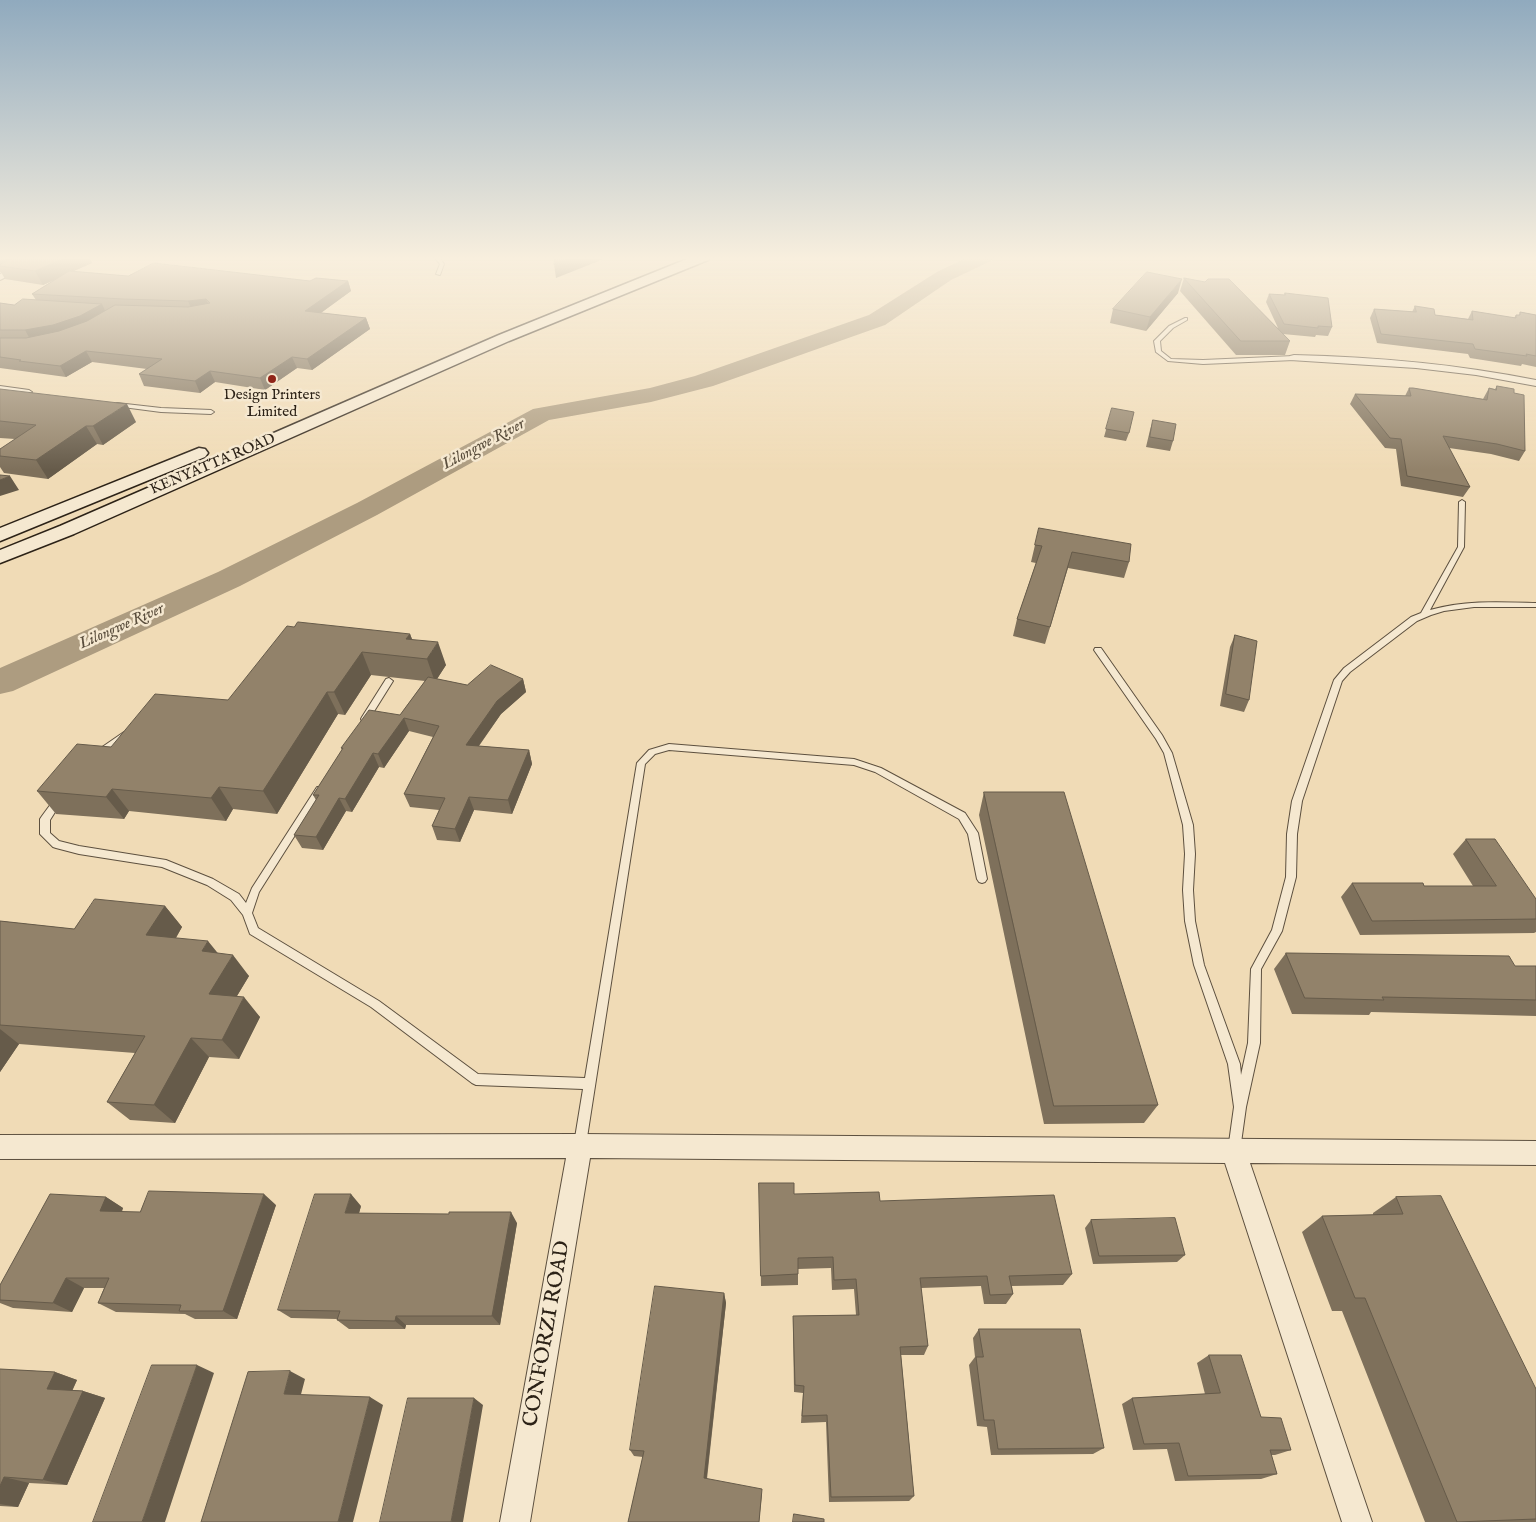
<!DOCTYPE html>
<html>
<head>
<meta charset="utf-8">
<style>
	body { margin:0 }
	canvas { display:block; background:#f0dbb6 }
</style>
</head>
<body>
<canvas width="1536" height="1522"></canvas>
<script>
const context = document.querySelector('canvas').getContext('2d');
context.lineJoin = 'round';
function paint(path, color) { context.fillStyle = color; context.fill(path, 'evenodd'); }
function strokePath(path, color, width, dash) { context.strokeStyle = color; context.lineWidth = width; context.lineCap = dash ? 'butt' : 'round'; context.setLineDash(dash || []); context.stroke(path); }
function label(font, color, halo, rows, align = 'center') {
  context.font = font + ' "IM FELL English",serif'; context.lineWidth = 5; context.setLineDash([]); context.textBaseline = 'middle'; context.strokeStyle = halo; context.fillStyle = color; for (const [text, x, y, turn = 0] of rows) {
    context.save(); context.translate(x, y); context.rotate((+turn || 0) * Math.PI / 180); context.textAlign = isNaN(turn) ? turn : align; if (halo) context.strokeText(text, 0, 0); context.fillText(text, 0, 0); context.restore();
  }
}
const river = new Path2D(`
	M968,257h26l-3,4 -40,19 -66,45 -172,61 -62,16 -102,18 -172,95 -137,71 -227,105 -13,3v-26l218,-96 139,-69 176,-94 117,-21 45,-12 174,-61 68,-43z`);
const service = new Path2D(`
	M434,257h5l5,7 -4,11 -4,-1 4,-10z
	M1185,318h2v2l-14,8 -13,13 1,10 10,8 32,1 91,-4 3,2 -3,2 -91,4 -35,-3 -12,-9 -2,-11 15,-15z
	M0,386l29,4 3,2 -3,2 -29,-4z
	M117,403l44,5 50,2 3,2 -3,2 -50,-2 -46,-6v-2z
	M1462,500l3,2 -1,45 -34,63c35,-10 70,-8 106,-7v4h-62l-30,4 -13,4 -14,6 -67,51 -8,9 -40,120 -5,33 -1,43 -14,54 -21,38 -1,74 -14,64 -6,43 -2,4 -4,2 -4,-2 -2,-4 6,-43 -6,-43 -34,-99 -9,-44 -2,-31 2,-36 -2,-29 -19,-72 -8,-14 -62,-89 1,-2h6l61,87 10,18 21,72 2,29 -2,36 2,31 9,44 36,99 1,11 7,-32 3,-74 21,-39 14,-53 1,-43 5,-33 42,-121 10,-12 67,-51 10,-4 37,-66 1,-45z
	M389,678l4,3 -25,40h-6l-1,-2 1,-2 24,-38z
	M124,732l3,1 1,2 -1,2 -26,19h-6l-1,-2 1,-2z
	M669,744l185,15 27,9 84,45 13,20 9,46 -2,3 -3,1 -3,-1 -2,-3 -9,-45 -9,-15 -84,-47 -21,-7 -185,-15 -14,4 -10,10 -59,380 -2,4 -4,2 -4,-2 -2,-4 9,-55 -107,-4 -4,-2 -101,-76 -121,-73 -7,-19 -12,-15 -24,-15 -45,-18 -83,-13 -23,-6 -3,-1 -13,-13v-15l2,-3 14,-19h6l2,2 -2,2 -12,19v13l9,8 20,5 87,14 47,19 26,15 7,9 6,-15 65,-101h6l1,2 -1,2 -64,101 -7,21 6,15 121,73 99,73 107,4 52,-315 12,-13z`);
const minor = new Path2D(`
	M35,257h11l-46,23v-6z
	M1294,355c82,2 162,9 242,25v6l-60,-11 -60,-7 -126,-8 -1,-2 1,-2z
	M580,1134l956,7v24l-286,-2 122,359h-30l-117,-359 -635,-5 -60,364h-30l66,-364 -566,1v-24z`);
const secondary = new Path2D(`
	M692,257h18l-2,3 -199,81 -435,193 -74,29v-13l60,-24 439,-191z
	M199,448l6,1 3,4 -3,4 -205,84v-13z`);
const wall = new Path2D(`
	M0,257h89l3,6 -19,8 55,5 182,5h38l3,10 -30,22 45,5 4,11 -58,41 -15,-2 -32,22 -50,-8 -15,11 -56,-7 -5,-12 8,-5 -55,-7 -26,15 -66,-9v-65l14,2 22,-5 -4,-6 22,-14 -11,5 -38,-6 -4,-7h-1z
	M1184,278l94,50 -12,-26 3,-8 15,1 1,-2 47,34 -4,9 -12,-1 -1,2 -32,-3 7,7 -5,14h-49l-56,-64z
	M1178,293l-32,38 -36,-8 3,-14z
	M1415,306l20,9 33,4 4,-8 42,7 2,-3h3l1,-3 16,3v52l-14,-3 -1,2 -51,-8 -2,-4 -91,-11 -7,-25 4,-9 38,3z
	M1497,386l17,7 11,58 -6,10 -28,-7 -42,-6 21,39 -7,10 -62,-11 -5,-37 -11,-1 -35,-44 5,-10 50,2 4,-8 74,11 6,-11 6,1z
	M0,389l136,33 -33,23 -6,-1 -49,35 -44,-6 -4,-6v-18l15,-10 -15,-1z
	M1112,408l17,25 -3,8 -22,-4z
	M1153,420l20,21 -3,10 -24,-4 4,-17z
	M1039,528l90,34 -5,16 -56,-10 -23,76 -32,-8 4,-17 19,-56 -5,-1z
	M410,634l2,5 34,26 -9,14 30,6 56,-6 3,13 -25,22 -22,32 50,4 3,14 -20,50 -38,-4 -14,32 -23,-2 -5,-14 7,-16 -29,-3 -6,-13 29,-57 -24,-6 -25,37 -5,-1 -27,45 -6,-1 -23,39 -21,-2 -8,-13 22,-35 -3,-5 29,-45 -1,-2 59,-33 25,-34 -54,-6 -26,40 -7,-1 -61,100 -44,-5 -7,12 -97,-10 -5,8 -68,-5 -19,-23 74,-44 117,-47z
	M1235,635l14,65 -5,12 -24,-6 10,-59z
	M984,792l174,313 -14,18 -100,1 -65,-309z
	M1466,839l70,60v33l-2,1 -174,2 -19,-38 11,-14 72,3h49l-20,-32z
	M165,906l17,21 -6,11 41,15 32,23 -12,20 23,21 -21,42 -30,-2 -34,66 -45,-3 -23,-18 28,-49 -116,-9 -19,28v-151l74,8z
	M1286,953l229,13h21v50l-165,-4 -2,3 -77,-1 -18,-45z
	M759,1183l35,11 86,7 192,73 -9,11 -51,1 1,8 -7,10h-22l-3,-18 -60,2 7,58 -4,9h-23l13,141 -5,5 -80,1 -3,-80 -25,1 2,-30 -9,-1 -1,-67v-9l63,-1 -2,-26 -22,1 -1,-22 -33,1v16l-37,1z
	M106,1197l17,11 -1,4h18l136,-7 -39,114h-42l-10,-5 -69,-2 -18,-9 6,-15h-20l-12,24 -59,-4 -13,-5v-18z
	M1396,1197l140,192v133h-111l-83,-211h-10l-30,-79 20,-16 51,-1v-2z
	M361,1206l-2,7 158,10 -17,102h-94l-1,4h-56l-12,-9v-1l-46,-1 -13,-8z
	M1091,1220l94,35 -8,7 -84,2 -8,-36z
	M724,1293l2,10 -19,176 55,15 -3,28h-131l15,-65 -9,-1 -4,-6z
	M979,1329l125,119 -11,6 -102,1 -4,-28 -10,-1 -8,-61 6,-8 -2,-19z
	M1209,1355l52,62 30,33 -16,5h-4l6,19 -16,5 -86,2 -8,-32 -34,1 -11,-46 10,-6 73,-4 -8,-31z
	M0,1369l55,3 22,8 -5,10 11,1 22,7 -38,87 -38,-2 -11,24 -18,-1z`);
const shadedWall = new Path2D(`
	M10,257h23l-33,9v-4z
	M67,257h22l3,6 -49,22 -8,-14z
	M572,257h37l-53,21 -2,-14z
	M1182,279l-4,14 -32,38 4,-14z
	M348,281l3,10 -43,31 -3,-11z
	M206,299l5,11 -18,2 -5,-11z
	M102,304l5,11 -76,26 -6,-11z
	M366,318l4,11 -58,41 -5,-11z
	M86,351l6,11 -26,15 -6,-11z
	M292,357l5,11 -32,22 -5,-12z
	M210,371l5,11 -15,11 -5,-12z
	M127,404l9,18 -33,23 -10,-19z
	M86,426l11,18 -49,35 -12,-19z
	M10,476l9,14 -19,6v-16z
	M410,634l8,22 -12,-17z
	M438,642l8,23 -11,17 -8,-23z
	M362,652l9,23 -26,40 -11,-23z
	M523,679l3,13 -25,22 -31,44 -4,-13 31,-44z
	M327,692l11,22 -61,100 -14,-23z
	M404,718l5,13 -25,37 -6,-14z
	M529,750l3,14 -20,50 -4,-14z
	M373,753l6,14 -27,45 -7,-13z
	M219,787l14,22 -7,12 -15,-23z
	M112,789l17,22 -5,8 -18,-22z
	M469,797l5,13 -14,32 -5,-13z
	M339,798l7,13 -23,39 -7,-13z
	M165,906l17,21 -17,29 -19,-21z
	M208,941l17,21 -23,-11z
	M233,955l16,21 -23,38 -17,-20z
	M244,997l16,20 -21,42 -17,-19z
	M0,1029l19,15 -19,28z
	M191,1038l18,19 -34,66 -21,-18z
	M264,1194l12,11 -39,114 -14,-8z
	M351,1194l10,12 -5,18 -11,-11z
	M106,1197l17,11 -7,14 -16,-11z
	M511,1212l6,11 -17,102 -8,-9z
	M66,1278l18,10 -12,24 -19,-9z
	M724,1293l2,10 -20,180 -2,-5z
	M396,1316l10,9 -1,4 -10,-8z
	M197,1365l17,8 -49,149h-23z
	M290,1371l15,8 -6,23 -15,-8z
	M55,1372l22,8 -7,16 -23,-7z
	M83,1391l22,7 -38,87 -24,-5z
	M370,1397l13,8 -30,117h-15z
	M474,1398l9,7 -20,117h-12z
	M4,1477l25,6 -11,24 -18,-3v-18z`);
const building = new Path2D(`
	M0,257h10l-10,5z
	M14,257h53l-32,14 -35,-5v-1z
	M556,257h16l-18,7z
	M154,263l156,18 6,-3 32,3 -43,30 61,7 -59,41 -15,-2 -32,21 -50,-7 -15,10 -56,-7 23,-15 -76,-8 -26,15 -41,-5 2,-1 -21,-3v-19h26l33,-7 28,-10 28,-16 73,2 22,-4 -4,-4 -18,2 -65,-2 -91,-5 37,-23 59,5z
	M1147,272l35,7 -32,38 -37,-8z
	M1184,278l21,4 3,-3h21l61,62h-49z
	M1285,293l43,5 4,29 -14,-1v2l-34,-4 -15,-30 16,1z
	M23,299l79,5 -22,12 -27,9 -28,5h-25v-27l14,2z
	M1415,306l19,3 1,6 38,5 -1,-9 44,7v-3h4v-3l16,3v41l-10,-2 1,2 -52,-7 -2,-5 -92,-10 -7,-25 42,3z
	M1497,386l17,3v4l10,2 1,56 -28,-7 -54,-8 27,51 -63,-11 -6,-37 -11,-1 -35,-44 56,2 -2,-8h4l74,12 2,-12 7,2z
	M0,389l127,15 -34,22h-7l-50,34 -36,-4v-7l36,-24 -36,-4z
	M1112,408l22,4 -5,21 -23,-4z
	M1153,420l23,4 -3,17 -23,-4z
	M0,475l10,1 -10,4z
	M1039,528l92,16 -2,18 -57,-10 -22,75 -33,-8 25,-73 -7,-1z
	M298,622l112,12 -4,5 32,3 -11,17 -65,-7 -28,40h-7l-64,99 -44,-4 -8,11 -99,-9 -6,8 -69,-6 40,-47 34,3 44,-53 73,6 59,-74 7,1z
	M1235,635l22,6 -8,59 -23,-6z
	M491,665l32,14 -26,22 -31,44 63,5 -21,50 -39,-3 -14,32 -23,-3 13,-28 -41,-4 35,-68 -35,-8 -26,36 -5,-1 -28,46 -6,-1 -23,39 -22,-2 25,-40h-6l30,-47h-2l28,-38 31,5 28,-38 39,8z
	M984,792h80l94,313 -104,1z
	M1466,839h29l41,60v20l-164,2 -20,-38h71l1,3h72z
	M95,899l70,7 -19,29 62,6 -6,10 31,4 -24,39 35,3 -22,43 -31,-2 -37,67 -47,-3 38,-66 -145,-11v-104l74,8z
	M1286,953l223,3 6,10h21v34l-154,-3 2,3 -79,-2z
	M759,1183h35v11l85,-2 1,9 174,-6 18,79 -63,2 4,18 -23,1 -3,-19 -67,2 8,68 -28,1 14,149 -83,1 -4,-82 -25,1 2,-30 -9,-1 -2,-69 66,-1 -3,-36 -22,1 -1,-23 -35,1v16l-37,2z
	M149,1191l115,3 -41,117h-44l2,-6 -83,-2 11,-25h-43l-13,25 -53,-3v-15l50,-91 56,3 -6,14 40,1z
	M315,1194h36l-6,19 104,1v-2h62l-19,104h-96l-1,5 -58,-1 3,-9 -62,-1z
	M1441,1196l95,193v130l-79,3 -92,-224h-10l-33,-82 81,-2 -7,-17z
	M1175,1218l10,37 -86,1 -8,-36z
	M655,1286l69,7 -20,185 58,11 -3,33h-131l16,-71 -14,-1z
	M979,1329h101l24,119 -106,1 -4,-29h-10l-8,-63h7z
	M1209,1355h32l20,62 20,1 10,32h-21l7,24 -89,2 -9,-33 -35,1 -12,-46 88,-5z
	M152,1365h45l-55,157h-49z
	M0,1369l55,3 -8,17 36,2 -40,89 -39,-3 -4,9z
	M290,1371l-6,23 86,3 -32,125h-137l47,-150z
	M408,1398h66l-23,124h-71z
	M794,1514l30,5v3h-31z`);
const markers = [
	[272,379,5,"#8f2418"]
];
const farPoinames = [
	["Design Printers",272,396],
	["Limited",272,413]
];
const farStreetnames = [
	["KENYATTA ROAD",213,465,-23]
];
const farWaternames = [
	["Lilongwe River",484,445,-28],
	["Lilongwe River",122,627,-24]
];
const nearStreetnames = [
	["CONFORZI ROAD",548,1334,-80]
];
paint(river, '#ad9c80');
strokePath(service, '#5d503f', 2);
strokePath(minor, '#5d503f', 2);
strokePath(secondary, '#2c2217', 3);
paint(service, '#f5e8d0');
paint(minor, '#f5e8d0');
paint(secondary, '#f5e8d0');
paint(wall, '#7e705b');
paint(shadedWall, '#665b4a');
paint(building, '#92826a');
strokePath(building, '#665b4a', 1);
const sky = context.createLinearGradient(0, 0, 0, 470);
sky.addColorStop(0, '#90aabe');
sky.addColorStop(0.55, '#f8efde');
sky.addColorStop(1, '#f8efde00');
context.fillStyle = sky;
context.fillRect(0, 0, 1536, 470);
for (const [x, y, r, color] of markers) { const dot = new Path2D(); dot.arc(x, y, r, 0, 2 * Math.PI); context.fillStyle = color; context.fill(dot); strokePath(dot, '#f5e8d0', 2); }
label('15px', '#2c2217', '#f5e8d0', farPoinames);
label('15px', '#2c2217', '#f5e8d0', farStreetnames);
label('italic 16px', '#594d3c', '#f5e8d0', farWaternames);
label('21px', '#2c2217', '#f5e8d0', nearStreetnames);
</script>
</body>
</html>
